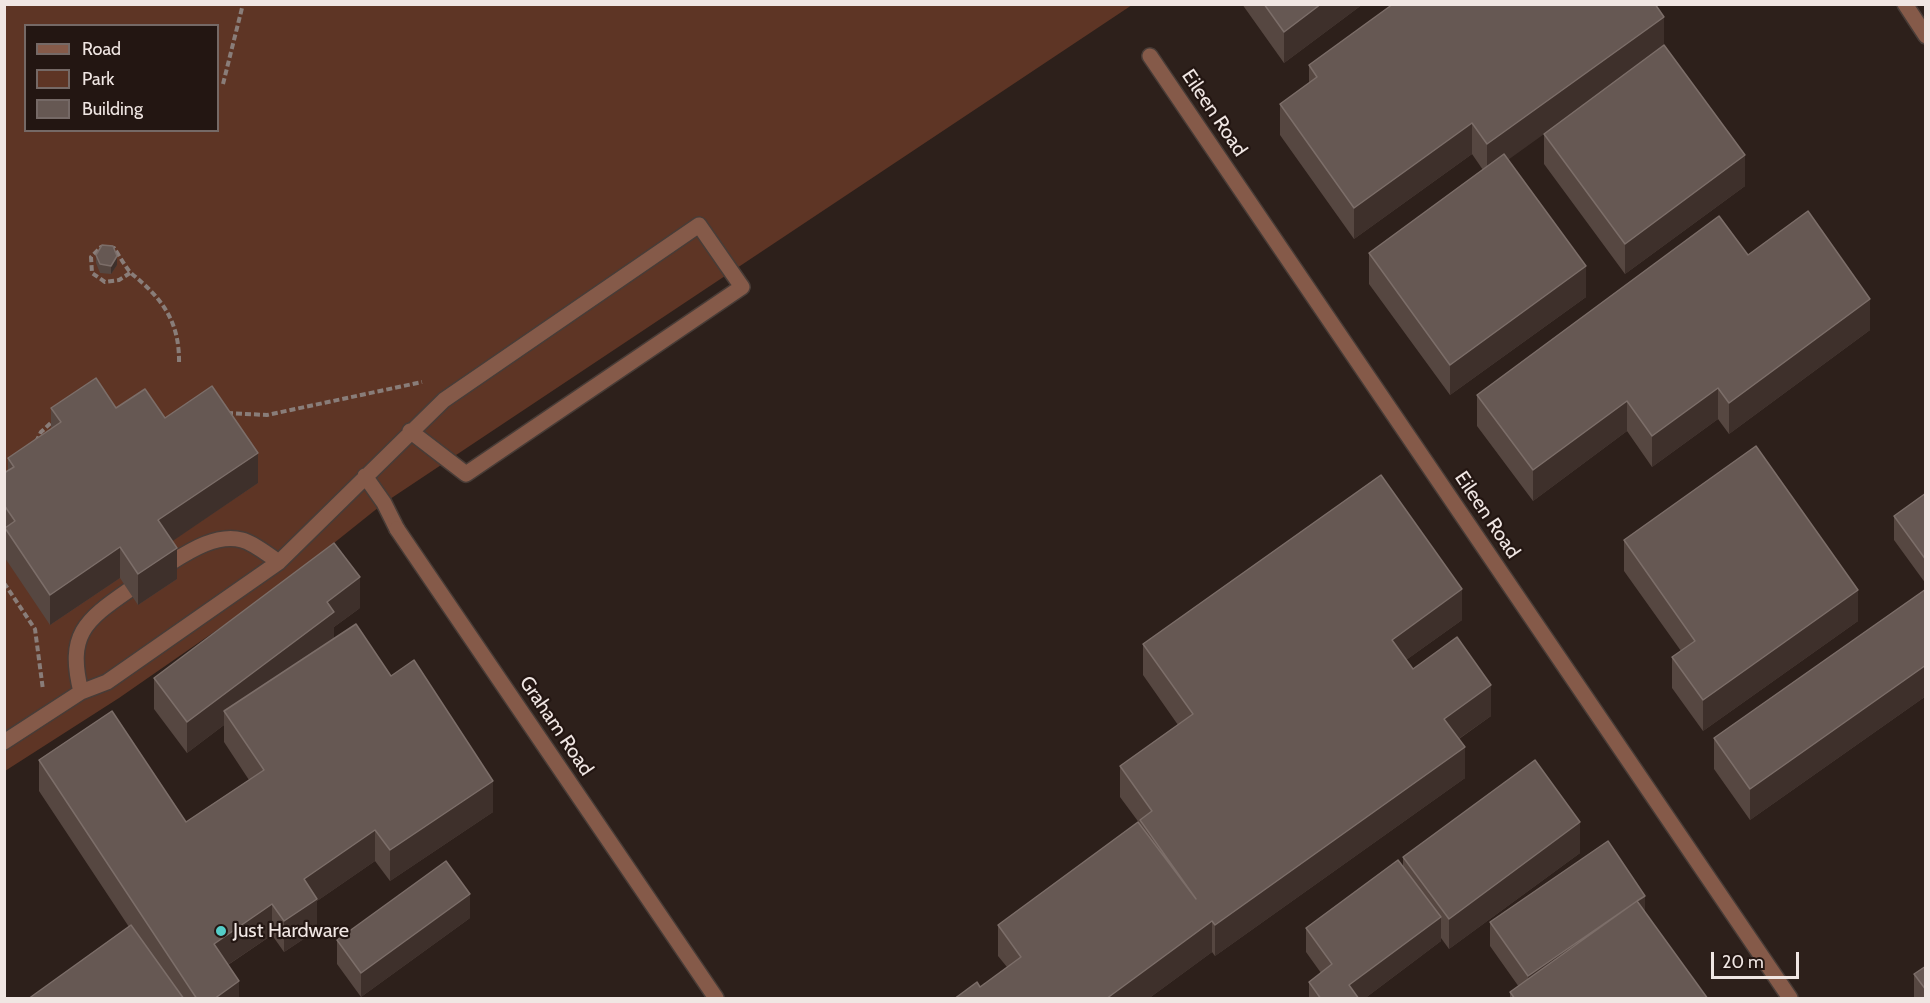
<!DOCTYPE html>
<html>
<head>
<meta charset="utf-8">
<style>
	body { margin:0 }
	#map { position:relative; width:1930px; height:1003px; overflow:hidden; background:#2d201b; font-family:Cabin,sans-serif }
	canvas { display:block }
	.frame { position:absolute; inset:0; border:6px solid #f0e6e3; pointer-events:none }
	.legend { position:absolute; left:24px; top:24px; width:195px; height:108px; box-sizing:border-box; background:#231612; border:2px solid #756966; margin:0; padding:8px 10px; list-style:none; font-size:18px; color:#f0e6e3 }
	.legend li { display:flex; align-items:center; gap:12px; height:30px }
	.legend b { width:30px; border:2px solid #756966 }
	.scale { position:absolute; left:1711px; top:952px; width:88px; height:27px; box-sizing:border-box; border:3px solid #f0e6e3; border-top:0; padding-left:8px; font-size:18px; line-height:21px; white-space:nowrap; color:#f0e6e3; -webkit-text-stroke:4px #231612; paint-order:stroke }
</style>
</head>
<body>
<div id="map">
<canvas width="1930" height="1003"></canvas>
<div class="frame"></div>
<ul class="legend">
<li><b style="height:8px;background:#855a49"></b>Road</li>
<li><b style="height:16px;background:#5e3525"></b>Park</li>
<li><b style="height:16px;background:#665853"></b>Building</li>
</ul>
<div class="scale">20 m</div>
</div>
<script>
const context = document.querySelector('canvas').getContext('2d');
context.lineJoin = 'round';
function paint(path, color) { context.fillStyle = color; context.fill(path, 'evenodd'); }
function strokePath(path, color, width, dash) { context.strokeStyle = color; context.lineWidth = width; context.lineCap = dash ? 'butt' : 'round'; context.setLineDash(dash || []); context.stroke(path); }
function label(font, color, halo, rows, align = 'center') {
  context.font = font + ' Cabin,sans-serif'; context.lineWidth = 4.5; context.setLineDash([]); context.textBaseline = 'middle'; context.strokeStyle = halo; context.fillStyle = color; for (const [text, x, y, turn = 0] of rows) {
    context.save(); context.translate(x, y); context.rotate((+turn || 0) * Math.PI / 180); context.textAlign = isNaN(turn) ? turn : align; if (halo) context.strokeText(text, 0, 0); context.fillText(text, 0, 0); context.restore();
  }
}
const green = new Path2D(`
	M5,5h1127l-748,498 -105,84 -160,111 -114,73zM26,26h192v104h-192z`);
const path = new Path2D(`
	M223,84l20,-80
	M130,273l-11,7 -14,2 -13,-9 -1,-16 10,-10 13,1c5,7 13,22 18,26 32,26 48,49 47,91
	M227,413l40,2 155,-33
	M36,442l5,-10 13,-12
	M4,583l31,46 8,61`);
const lane = new Path2D(`
	M365,476l19,27 13,26
	M167,565c21,-13 49,-32 75,-25 12,3 26,15 37,22
	M81,692c-14,-57 3,-71 48,-102
	M4,742l77,-50 26,-10 172,-120 165,-162 255,-175 43,62 -276,187 -56,-43`);
const street = new Path2D(`
	M1905,4l21,32
	M1150,56l640,942
	M397,529l319,469`);
const wall = new Path2D(`
	M1242,4h121l-79,59z
	M1664,46l81,140 -120,88 -81,-110v-30l7,-6 -43,31 78,138 -136,98 -81,-111v-31l114,-83 -11,-16 -118,85 -74,-104v-31l29,-21v-18z
	M96,255l21,10 -6,9 -11,-1 -4,-10z
	M1748,255l122,75 -141,104 -11,-15 -66,48 -25,-36 -94,70 -56,-75v-31z
	M51,408h65l49,10 93,65 -86,58 5,38 -39,26 -18,-27 -70,47 -45,-67 -1,-85 4,-2v-13l43,-29z
	M1926,493v91l-32,-44v-24z
	M1624,540l234,81 -155,110 -31,-43v-31l9,-6 -57,-80z
	M1926,589v107l-176,124 -36,-51v-31z
	M360,608l-26,19v11l57,38 102,136 -103,69 -15,-20 -58,40v29l-33,22 -12,-17 -44,30 11,34h-211l101,-72 -90,-136v-31l147,62 63,-42 -25,-38v-17l-37,28 -33,-44v-31z
	M1462,620l-56,40 7,9 78,47 -32,23 6,39 -250,178 -3,-4 -64,47h-194l26,-12 27,-20 -9,-11v-31l142,-101 -20,-27v-31l58,-41 -35,-50v-31z
	M1580,853l-131,96 -8,-11v3l-77,58h-55v-17l12,-9 -15,-21v-24l97,-61v-10z
	M1645,912l63,87h-198v-7l9,-5 -29,-41v-24z
	M470,918l-109,79 -24,-33v-24z
	M1926,966v33h-12v-25z`);
const shadedWall = new Path2D(`
	M1321,4h42l-79,59v-31z
	M1664,17v31l-177,127v-31z
	M1472,123v31l-118,85v-31z
	M1745,155v31l-120,88v-30z
	M117,256v9l-6,9v-8z
	M1586,266v31l-136,98v-30z
	M1870,299v31l-141,104v-31z
	M1718,388v31l-66,48v-31z
	M1627,401v30l-94,70v-31z
	M258,453v30l-100,68v-31z
	M120,547v31l-70,47v-30z
	M177,548v31l-39,26v-31z
	M360,577v31l-26,19v16l-110,68v14l-37,28v-31l140,-120z
	M1462,589v31l-70,50v-30z
	M1858,590v31l-155,110v-31z
	M1926,665v31l-176,124v-31z
	M1491,685v31l-47,33v-30z
	M1465,747v31l-250,178v-31z
	M493,781v31l-103,69v-31z
	M1580,822v31l-131,96v-30z
	M375,830v31l-58,40v29l-33,22v-31l20,-42z
	M470,894v24l-109,79v-24z
	M1645,896v24l-117,79v-23z
	M272,904v31l-58,39v-30z
	M1441,917v24l-77,58h-15v-14z
	M1212,921v31l-64,47h-42z
	M239,981v18h-25z`);
const building = new Path2D(`
	M1264,4h57l-37,28z
	M1393,4h262l9,13 -177,127 -15,-21 -118,85 -74,-104 37,-27 -8,-12z
	M1664,45l81,110 -120,89 -81,-110z
	M1504,154l82,112 -136,99 -81,-112z
	M1808,211l62,88 -141,104 -11,-15 -66,48 -25,-35 -94,69 -56,-75 242,-179 29,39z
	M102,245l11,1 4,10 -6,10 -11,-2 -4,-9z
	M96,378l20,30 29,-19 20,29 47,-32 46,67 -100,67 19,28 -39,26 -18,-27 -70,48 -45,-67 10,-7 -11,-16v-32l10,-6 -6,-9 53,-36 -10,-14z
	M1756,446l102,144 -155,110 -31,-43 23,-16 -71,-101z
	M1381,475l81,114 -70,51 21,29 44,-32 34,48 -47,34 21,28 -250,178 -3,-4 -106,78h-152l23,-17 3,5 41,-30 -23,-32 140,-103 58,77 -56,-79 12,-9 -32,-45 73,-52 -50,-70z
	M1926,493v67l-32,-44z
	M334,543l26,34 -33,25 7,10 -147,110 -33,-44z
	M1926,589v76l-176,124 -36,-51z
	M356,624l35,52 23,-16 79,121 -103,69 -15,-20 -71,49 13,20 -33,22 -12,-17 -58,40 25,37 -25,18h-17l-158,-239 73,-49 74,111 78,-52 -40,-59z
	M1535,760l45,62 -131,97 -46,-62z
	M1608,841l37,55 -8,5 -109,75 -38,-54z
	M1398,860l43,57 -92,68 10,14h-38l-12,-17 23,-18 -26,-36z
	M446,861l24,33 -109,79 -24,-33z
	M1637,901l71,98h-193l-5,-7z
	M131,925l53,74h-156z
	M1926,966v24l-12,-16z`);
const markers = [
	[221,931,6,"#54cdc8"]
];
const streetNames = [
	["Eileen Road",1214,113,56],
	["Eileen Road",1487,515,56],
	["Graham Road",556,726,56]
];
const poiNames = [
	["Just Hardware",233,931]
];
paint(green, '#5e3525');
strokePath(lane, '#483c37', 18);
strokePath(street, '#483c37', 18);
strokePath(path, '#897d79', 4, [6, 3]);
strokePath(lane, '#855a49', 15);
strokePath(street, '#855a49', 15);
paint(wall, '#564741');
paint(shadedWall, '#3e302b');
paint(building, '#665853');
strokePath(building, '#7c6e69', 1.5);
for (const [x, y, r, color] of markers) { const dot = new Path2D(); dot.arc(x, y, r, 0, 2 * Math.PI); context.fillStyle = color; context.fill(dot); strokePath(dot, '#231612', 2); }
label('20px', '#f0e6e3', '#231612', streetNames);
label('20px', '#f0e6e3', '#231612', poiNames, 'left');
</script>
</body>
</html>
